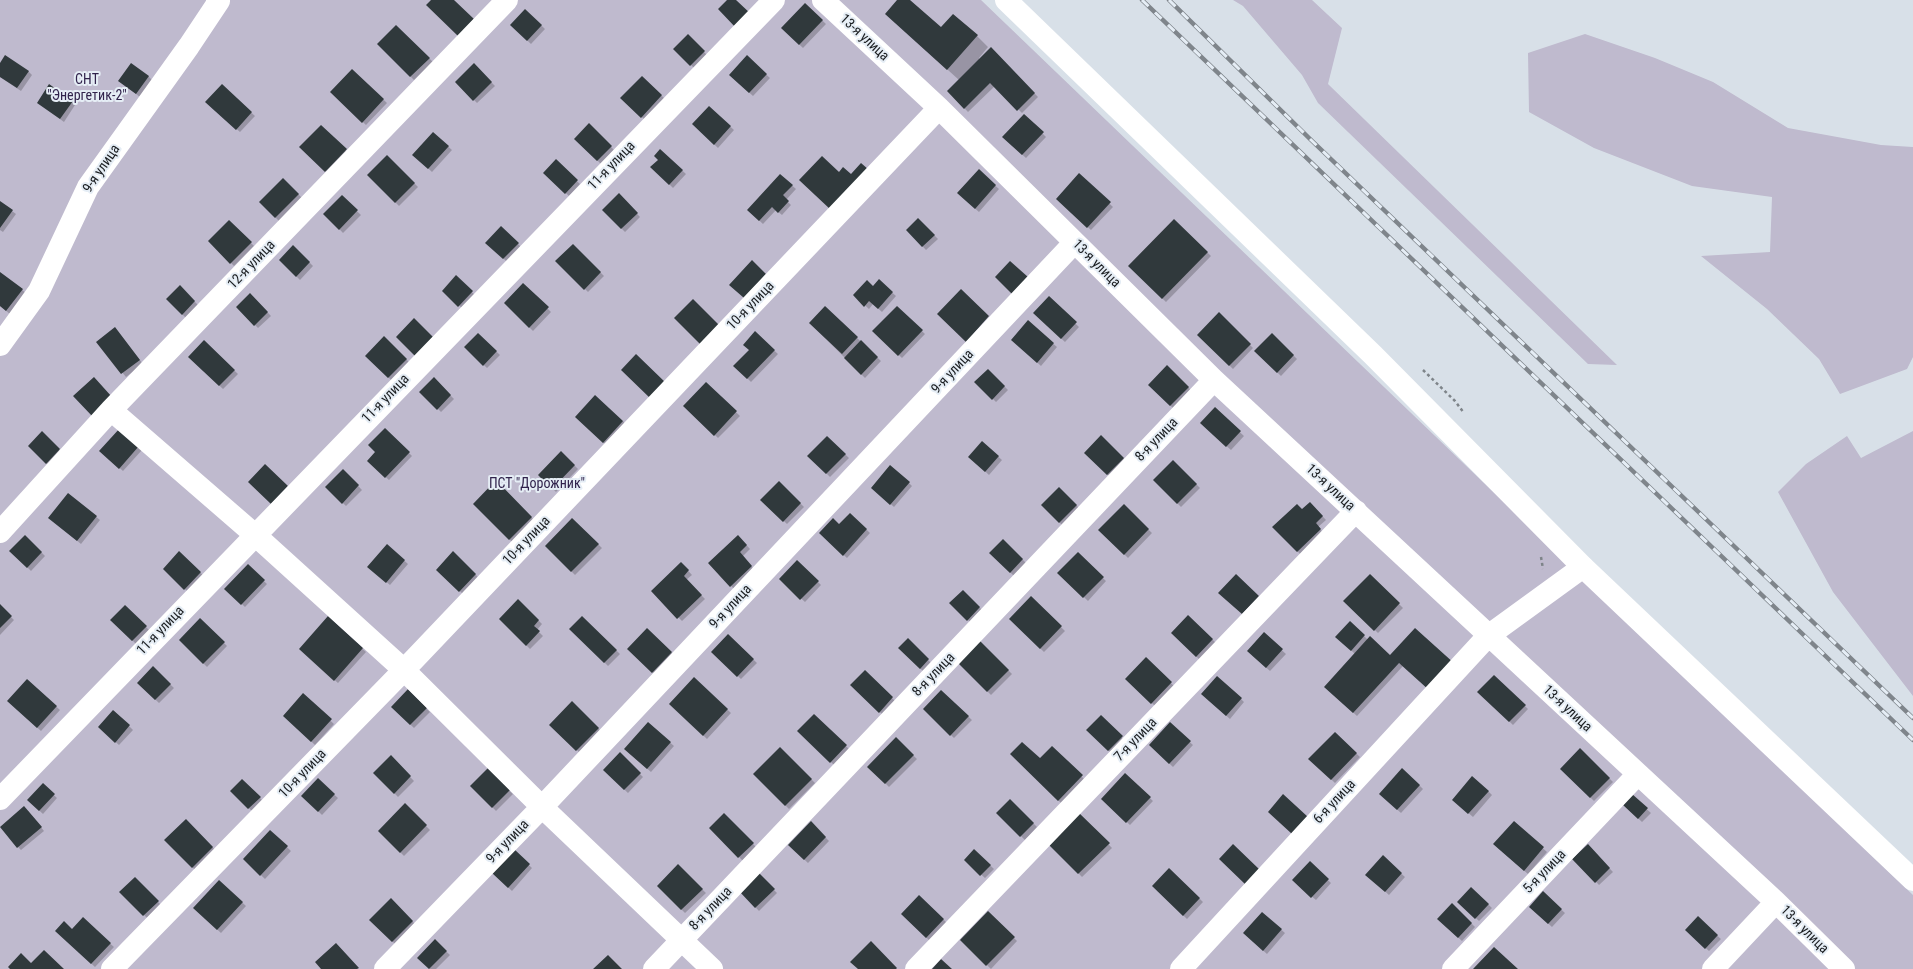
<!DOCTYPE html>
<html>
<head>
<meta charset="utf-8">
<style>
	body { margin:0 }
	canvas { display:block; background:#d8e0e8 }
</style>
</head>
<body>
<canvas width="1913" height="969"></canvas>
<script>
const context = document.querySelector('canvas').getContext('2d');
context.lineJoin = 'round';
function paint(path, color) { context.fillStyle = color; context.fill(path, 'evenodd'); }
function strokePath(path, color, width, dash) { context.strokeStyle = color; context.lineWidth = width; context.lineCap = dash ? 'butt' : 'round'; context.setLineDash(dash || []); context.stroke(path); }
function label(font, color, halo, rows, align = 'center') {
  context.font = font + ' "Roboto Condensed",sans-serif'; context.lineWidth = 4; context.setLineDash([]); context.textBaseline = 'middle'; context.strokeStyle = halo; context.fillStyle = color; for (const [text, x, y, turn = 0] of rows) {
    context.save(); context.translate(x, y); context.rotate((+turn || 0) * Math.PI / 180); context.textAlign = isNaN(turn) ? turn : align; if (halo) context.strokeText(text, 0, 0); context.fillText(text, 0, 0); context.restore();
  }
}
const green = new Path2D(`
	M0,0h981l932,895v74h-1913z
	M1233,0h79l30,28 -14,56 289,281 -29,-1 -270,-261 -16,-28 -59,-69z
	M1585,34l70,24 58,24 75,46 93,17 32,2v210l-6,12 -67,25 -21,-35 -52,-50 -66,-53 69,-4 2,-55 -80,-11 -98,-38 -65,-36 -1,-59z
	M1913,431v265l-80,-104 -55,-100 28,-28 41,-28 14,22z`);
const shadow = new Path2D(`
	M899,0h9l33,29 36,7 11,11 -9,11 1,2 11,-11 47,48 -16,16 -27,-27 -27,26 -20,-21 11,-11 -73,-66z
	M805,4l21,20 -23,24 -21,-20z
	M525,10l20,19 -14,15 -20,-19z
	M396,26l37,36 -19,18 -36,-36z
	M688,36l19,19 -13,13 -19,-19z
	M747,57l23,21 -17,18 -23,-21z
	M0,65l28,6 4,4 -11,16 -21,-14z
	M474,65l21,21 -18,17 -21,-21z
	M352,70l35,33 -21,22 -35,-33z
	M148,76l4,4 -12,17 -21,-16z
	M642,77l23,22 -20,21 -23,-22z
	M222,86l33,30 -15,16 -30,-26z
	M72,101l3,4 -11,17 -26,-19z
	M709,107l25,23 -16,18 -25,-24z
	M1024,115l22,22 -20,21 -23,-21z
	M589,124l25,26 -13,14 -26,-25z
	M321,126l28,28 -20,20 -28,-27z
	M433,133l19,17 -20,22 -18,-17z
	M660,150l26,24 -13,14 -21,-21 7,-7z
	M387,156l31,31 -19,19 -31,-31z
	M556,161l24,23 -11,12 -25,-23z
	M979,171l20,18 -20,23 -17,-15z
	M780,175l16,14 -10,11 5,5 -9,10 -6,-5 -13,14 -15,-14z
	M1079,175l34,32 -22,23 -34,-31z
	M283,179l19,19 -23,23 -19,-19z
	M619,194l21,23 -15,15 -22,-22z
	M342,197l19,18 -18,18 -18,-19z
	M0,202l16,12 -13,18 -3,-2z
	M918,219l20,20 -12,11 -19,-20z
	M1174,220l37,36 -45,46 -37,-36z
	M229,221l25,25 -20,20 -25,-25z
	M501,227l20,20 -14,15 -20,-20z
	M573,245l31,31 -16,16 -31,-31z
	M293,246l20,20 -13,14 -20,-20z
	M0,273l26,20 -16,21 -10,-8z
	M456,277l20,19 -13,13 -20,-18z
	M879,281l17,15 -14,16 -9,-8 -4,5 -15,-14 20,-8z
	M523,284l28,28 -18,19 -28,-28z
	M180,287l18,18 -12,13 -19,-19z
	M250,294l21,22 -13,12 -21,-21z
	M1049,298l30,29 -14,15 -31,-29z
	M825,307l56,54 -16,17 -55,-55z
	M897,307l28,27 -23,24 -28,-27z
	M1219,314l34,34 -20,21 -35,-34z
	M1028,322l29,25 -16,19 -25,-23z
	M118,332l25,32 -17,13 -29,-35z
	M755,333l23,21 -27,28 -16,-16 15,-16z
	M478,334l22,21 -13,13 -22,-21z
	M1272,334l25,25 -16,17 -26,-25z
	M384,338l26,25 -18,18 -25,-25z
	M204,342l34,32 -15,15 -34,-32z
	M1167,367l25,24 -18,18 -25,-24z
	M988,370l20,20 -12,12 -20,-20z
	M434,379l20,20 -13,13 -20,-20z
	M706,383l34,33 -22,22 -33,-32z
	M1215,409l29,27 -13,14 -26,-23z
	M576,417l47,4 3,4 -19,21z
	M385,429l27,27 -23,24 -21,-19 9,-9z
	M120,430l22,20 -19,21 -22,-20z
	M42,433l21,21 -13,13 -21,-21z
	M827,437l22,21 -19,19 -21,-21z
	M1101,437l26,25 -16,16 -26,-25z
	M982,442l20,18 -13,15 -16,-15z
	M561,452l17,17 -22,23 -17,-17z
	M1173,461l27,27 -19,19 -27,-27z
	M343,470l19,20 -16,16 -20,-19z
	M496,482l39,39 -22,22 -38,-39z
	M779,482l25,25 -17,17 -25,-24z
	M909,483l3,3 -18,21 -18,-16z
	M1059,488l21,21 -17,17 -21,-21z
	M68,494l32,26 -19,24 -28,-23z
	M1310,503l16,17 -8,7 6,6 -23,22 -27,-28 28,-16z
	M1124,506l28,27 -24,25 -28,-28z
	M850,514l20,19 -23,25 -27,-25 19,-8z
	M572,519l30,29 -27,27 -29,-29z
	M25,536l20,20 -14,15 -20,-20z
	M738,536l12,13 -8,8 13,13 -21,19 -25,-26z
	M1003,540l23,23 -12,13 -24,-23z
	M387,545l21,19 -18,21 -18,-15z
	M179,553l25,23 -16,16 -24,-23z
	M453,553l26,25 -16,16 -26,-24z
	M1078,554l28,27 -18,20 -29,-28z
	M797,561l24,24 -16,17 -25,-23z
	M681,563l11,12 -6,5 19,19 -23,22 -30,-30z
	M248,566l19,18 -22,23 -19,-18z
	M1370,575l33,33 -25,25 -33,-32z
	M963,591l20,20 -12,12 -20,-20z
	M1031,598l34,33 -21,21 -34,-33z
	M518,600l24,24 -5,6 6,6 -13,13 -30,-30z
	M0,606l14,14 -14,15z
	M125,606l24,24 -13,14 -24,-24z
	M1188,616l28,27 -16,17 -28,-27z
	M582,617l38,37 -12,12 -37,-37z
	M328,618l38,34 -28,31 -35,-31z
	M200,619l27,27 -20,21 -27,-27z
	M1350,622l18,18 35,26 -46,50 -28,-26 26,-36 -18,-17z
	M647,629l28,27 -19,19 -28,-26z
	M1264,634l22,20 -16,17 -18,-16z
	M728,635l29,28 -16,16 -29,-27z
	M908,639l24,25 -8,8 -25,-24z
	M980,642l32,32 -21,21 -32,-32z
	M1146,659l28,27 -19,20 -28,-27z
	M153,668l21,20 -15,15 -21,-20z
	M865,671l31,31 -13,13 -31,-30z
	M1494,676l34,33 -15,16 -34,-33z
	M695,679l36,34 -24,26 -36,-35z
	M27,680l33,30 -19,21 -33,-30z
	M408,691l22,21 -16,16 -22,-21z
	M941,691l31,29 -18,18 -30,-29z
	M303,695l31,29 -19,21 -31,-30z
	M1206,698l35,1 3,3 -14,17z
	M572,703l30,29 -21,22 -30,-29z
	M114,711l19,19 -14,15 -16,-14z
	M814,716l35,33 -15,16 -35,-34z
	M1101,717l24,24 -13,13 -24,-24z
	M648,723l26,23 -23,26 -23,-20z
	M1170,724l23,21 -20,22 -23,-22z
	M1335,733l25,24 -25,26 -25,-24z
	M896,739l21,20 -28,28 -20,-20z
	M1052,747l33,33 -23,24 -51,-50 29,5z
	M780,748l35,35 -26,26 -35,-35z
	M1580,749l33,33 -19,19 -33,-32z
	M620,754l23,23 -15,16 -24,-23z
	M391,757l23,24 -16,16 -23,-24z
	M488,770l25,24 -17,17 -24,-25z
	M1125,774l28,27 -23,24 -28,-26z
	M242,780l21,21 -10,11 -22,-21z
	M318,780l20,18 -16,17 -19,-19z
	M43,785l14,13 -14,16 -15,-14z
	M1419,785l4,4 -22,24 -18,-16z
	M1488,791l4,4 -19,22 -16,-14z
	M1632,796l19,17 -9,9 -18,-17z
	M1010,800l27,27 -12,13 -28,-27z
	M405,805l25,25 -26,26 -25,-25z
	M28,811l16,20 -23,19 -3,-3z
	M724,814l32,33 -13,14 -33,-33z
	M1079,814l33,34 -30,29 -32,-33z
	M186,820l30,31 -20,20 -30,-31z
	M1514,822l33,30 -19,22 -30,-26z
	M811,823l18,18 -21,22 -19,-18z
	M270,831l21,20 -26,28 -21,-20z
	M1588,846l25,26 -14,13 -25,-26z
	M974,850l20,19 -9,9 -20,-18z
	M514,851l18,17 -20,23 -19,-18z
	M1383,857l22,20 -16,18 -19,-17z
	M1310,863l21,20 -15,17 -19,-16z
	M678,866l28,27 -21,20 -27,-27z
	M1169,869l34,33 -16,17 -34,-33z
	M758,874l19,19 -18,18 -19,-20z
	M135,878l26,27 -13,14 -27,-27z
	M219,881l27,25 -25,27 -27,-25z
	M1471,888l21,20 -13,13 -20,-19z
	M1543,893l22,20 -13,14 -22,-20z
	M919,896l28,27 -17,18 -28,-27z
	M391,900l25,25 -20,20 -25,-25z
	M1452,904l23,23 -13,14 -24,-22z
	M988,912l29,29 -26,28 -30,-29z
	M1262,913l23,20 -18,21 -23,-21z
	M1698,918l23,21 -12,12 -23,-21z
	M83,919l31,28 -19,20 -39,-36 17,-1z
	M435,941l15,14 -14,14h-6l-11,-11z`);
const building = new Path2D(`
	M431,0h23l20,19 -16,17 -32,-31z
	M727,0h9l15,14 -15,14 -18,-19z
	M897,0h13l31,27 12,-13 25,21 -31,35 -62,-56z
	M805,3l18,17 -24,25 -18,-17z
	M525,9l17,16 -15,16 -17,-16z
	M396,25l34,33 -20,19 -33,-33z
	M688,34l17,17 -15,15 -17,-17z
	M991,47l44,46 -18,18 -27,-28 -26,26 -17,-18z
	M5,55l24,16 -12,17 -17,-11v-14z
	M747,55l20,19 -18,19 -20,-18z
	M131,63l18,13 -13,18 -18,-13z
	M474,63l18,19 -19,19 -18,-19z
	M352,69l32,30 -22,24 -32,-31z
	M642,76l20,19 -21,23 -21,-20z
	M49,84l24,17 -13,18 -23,-16z
	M222,84l30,28 -16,18 -31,-28z
	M709,106l22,20 -17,19 -22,-21z
	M1024,114l20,18 -22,23 -20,-18z
	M589,123l23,23 -15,15 -23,-22z
	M321,125l26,24 -22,23 -26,-25z
	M433,132l16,14 -21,23 -16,-14z
	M660,149l23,21 -14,15 -19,-18 8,-7 -4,-4z
	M387,155l28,28 -20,20 -28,-28z
	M822,156l17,16 4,-5 8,7 10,-11 8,7 -38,40 -32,-30z
	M556,159l22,21 -13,14 -22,-21z
	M979,169l17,16 -21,24 -18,-16z
	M1079,173l32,29 -24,26 -31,-29z
	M780,174l13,11 -10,10 6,6 -11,12 -6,-6 -13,14 -12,-11z
	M283,178l16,16 -24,24 -16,-16z
	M619,193l19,20 -17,16 -19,-19z
	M342,195l16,15 -19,20 -16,-16z
	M0,201l13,9 -13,18z
	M918,218l17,17 -13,12 -16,-17z
	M1174,219l34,33 -46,47 -34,-33z
	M229,220l23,22 -22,22 -22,-23z
	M501,226l18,17 -16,16 -18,-16z
	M573,244l28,28 -17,18 -29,-29z
	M293,245l17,17 -14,15 -17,-17z
	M752,260l14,14 -22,24 -15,-13z
	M1010,261l18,16 -16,17 -17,-17z
	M0,272l23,17 -17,22 -6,-5z
	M456,275l17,16 -15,16 -16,-16z
	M879,279l14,13 -15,17 -9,-8 -5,6 -11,-12 14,-15 6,6z
	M523,283l26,24 -20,21 -25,-25z
	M180,285l15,16 -13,14 -16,-16z
	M961,289l28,27 -23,26 -29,-28z
	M250,293l18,19 -14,14 -18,-19z
	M1049,296l28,26 -16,17 -28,-26z
	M693,299l26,26 -19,19 -26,-26z
	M825,306l33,31 -16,17 -33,-31z
	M897,306l26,24 -25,26 -26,-25z
	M1219,312l32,32 -22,22 -32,-31z
	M414,318l19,19 -18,19 -19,-19z
	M1028,320l26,23 -17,20 -26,-23z
	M115,327l25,33 -19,14 -25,-32z
	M755,331l20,19 -28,29 -14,-13 16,-16 -6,-5z
	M478,333l19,18 -14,15 -19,-19z
	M1272,333l22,22 -17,18 -23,-22z
	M384,336l23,23 -19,19 -23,-22z
	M204,340l31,30 -16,16 -31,-29z
	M861,340l17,17 -17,18 -17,-17z
	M636,354l30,29 -15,16 -30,-29z
	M1167,365l22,22 -19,19 -22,-21z
	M988,369l17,17 -13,14 -18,-18z
	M94,377l18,20 -20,19 -19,-20z
	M434,377l17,18 -14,15 -18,-18z
	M706,382l31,29 -23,25 -31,-30z
	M595,395l28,26 -20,22 -28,-26z
	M1215,407l26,24 -15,16 -26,-24z
	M120,428l19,18 -20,23 -20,-18z
	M385,428l25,24 -25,26 -18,-17 8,-9 -7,-7z
	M42,431l18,18 -14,15 -18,-18z
	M1101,435l23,23 -17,17 -23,-22z
	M827,436l19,18 -20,20 -19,-18z
	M982,441l17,15 -14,16 -17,-15z
	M561,451l14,14 -23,24 -14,-14z
	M1173,460l24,24 -20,20 -24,-24z
	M265,464l23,22 -17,18 -23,-22z
	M890,465l20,17 -20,23 -19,-17z
	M343,469l16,16 -17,19 -17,-17z
	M496,480l36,37 -23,23 -36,-36z
	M779,481l22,22 -18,19 -23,-22z
	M1059,487l18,18 -18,18 -18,-18z
	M68,493l29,23 -20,25 -29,-23z
	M1310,502l13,14 -7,7 5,6 -24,23 -25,-25 25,-23 5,5z
	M1124,504l25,25 -25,26 -26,-25z
	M850,513l17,16 -24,27 -24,-23 14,-15 6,6z
	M572,518l27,26 -28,28 -26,-26z
	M25,535l17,17 -15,16 -18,-17z
	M738,535l9,10 -7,7 12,14 -22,21 -22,-24z
	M1003,539l20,20 -13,14 -21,-20z
	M387,544l18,16 -19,23 -19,-16z
	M179,551l22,21 -17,18 -21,-21z
	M453,551l23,23 -17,18 -23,-22z
	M1078,552l26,25 -21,21 -26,-25z
	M797,560l22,21 -19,19 -21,-21z
	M681,562l8,8 -5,6 18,19 -25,24 -26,-28z
	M248,564l17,16 -24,25 -17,-16z
	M1236,574l23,22 -17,18 -24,-21z
	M1370,574l30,29 -26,28 -31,-30z
	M963,590l17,17 -13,14 -18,-18z
	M1031,596l31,30 -22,23 -31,-30z
	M518,599l21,21 -5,6 6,5 -14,15 -27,-27z
	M0,604l12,12 -12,12z
	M125,605l22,21 -15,15 -22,-21z
	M1188,615l25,24 -17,18 -25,-24z
	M328,616l35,32 -29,33 -35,-32z
	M582,616l35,34 -13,13 -35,-34z
	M200,618l25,24 -22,22 -24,-24z
	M1350,621l15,14 -14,16 -16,-14z
	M647,628l25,24 -20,21 -25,-24z
	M1415,628l40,36 -25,27 -31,-28 -46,50 -29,-26 46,-51 20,19z
	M1264,632l19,17 -17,19 -19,-17z
	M728,634l26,25 -17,18 -26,-25z
	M908,638l21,21 -9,10 -22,-21z
	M980,641l29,29 -22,22 -29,-29z
	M1146,657l26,25 -21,22 -26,-25z
	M153,666l18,18 -16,16 -18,-17z
	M865,670l28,27 -14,16 -29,-28z
	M1494,675l32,30 -17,17 -32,-30z
	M1217,676l25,22 -16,18 -25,-22z
	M694,677l34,32 -25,27 -34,-32z
	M27,679l30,27 -20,22 -30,-27z
	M408,689l19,19 -17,17 -19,-18z
	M941,690l28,26 -19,20 -27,-27z
	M303,693l29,26 -21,23 -28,-26z
	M572,701l27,27 -23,23 -27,-26z
	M113,710l17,15 -15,18 -17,-16z
	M814,714l33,31 -17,18 -33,-32z
	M1101,715l22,21 -15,15 -22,-21z
	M648,722l23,20 -24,27 -23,-20z
	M1170,722l21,19 -22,23 -20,-19z
	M1335,732l22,21 -26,27 -23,-21z
	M896,737l18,18 -29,29 -18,-17z
	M1022,742l18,16 12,-12 31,29 -25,26 -48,-47z
	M780,747l32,32 -27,27 -32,-32z
	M1580,748l30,30 -20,20 -30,-29z
	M620,752l21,21 -17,17 -21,-20z
	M391,755l20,21 -17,18 -21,-21z
	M488,768l22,22 -18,18 -22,-22z
	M1402,768l18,17 -23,25 -18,-16z
	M1125,773l26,24 -25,26 -25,-24z
	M1472,776l17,15 -21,23 -16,-14z
	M318,778l17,16 -17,18 -17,-16z
	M242,779l19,18 -13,12 -18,-18z
	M43,783l12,11 -16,17 -12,-11z
	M1283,794l25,23 -16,17 -24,-22z
	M1632,794l16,14 -10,11 -15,-14z
	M1010,799l24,24 -14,14 -24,-24z
	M405,803l22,22 -27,28 -22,-22z
	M24,806l18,21 -25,21 -17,-21z
	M724,813l30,30 -16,15 -29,-30z
	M1079,813l31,30 -32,31 -30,-30z
	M186,819l27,28 -21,21 -28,-28z
	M811,821l15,16 -22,23 -16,-15z
	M1514,821l30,26 -20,24 -31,-27z
	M270,830l18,16 -28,30 -17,-17z
	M1233,844l27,26 -14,15 -27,-26z
	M1588,844l22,24 -15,15 -23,-24z
	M514,849l16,15 -22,24 -16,-15z
	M974,849l17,16 -11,11 -16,-16z
	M1383,855l19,18 -17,19 -20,-17z
	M1310,861l19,18 -18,19 -19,-18z
	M678,864l25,25 -22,21 -24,-24z
	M1169,868l31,30 -17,18 -31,-30z
	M758,872l17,17 -20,19 -16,-17z
	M135,877l24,24 -16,15 -24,-24z
	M219,880l24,22 -26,28 -24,-22z
	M1471,887l18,17 -14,15 -18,-17z
	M1543,891l19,18 -14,15 -19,-17z
	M919,895l25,24 -18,19 -25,-24z
	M391,898l22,23 -21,21 -23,-22z
	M1452,903l20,20 -14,15 -21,-19z
	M988,911l27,26 -29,29 -26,-26z
	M1262,912l20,17 -19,22 -20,-18z
	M1698,916l20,19 -13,14 -20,-19z
	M83,917l28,26 -20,21 -36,-33 9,-10 8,8z
	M435,939l12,12 -18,18 -12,-11z
	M871,941l26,27 -1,1h-38l-8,-7z
	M336,943l23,25 -2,1h-36l-6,-7z
	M1494,947l24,22h-45z
	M44,950l20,19h-54l-2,-2 13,-14 10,10z
	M608,955l14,14h-29z
	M941,959l11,10h-20z`);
const path = new Path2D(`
	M1423,370l32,31 9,12
	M1541,557l2,12`);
const minor = new Path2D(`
	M823,0l116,108 275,272 562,522 68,67
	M0,345l39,-54 49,-104 101,-141 30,-45 -2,-1
	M111,410l143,124 150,136 138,137 170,162
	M0,532l111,-122 396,-410
	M0,799l774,-799
	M112,969l292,-299 535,-562
	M385,969l157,-162 532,-564
	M654,969l560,-589
	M916,969l440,-458
	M1181,969l307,-333 95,-69
	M1453,969l185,-195
	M1713,969l63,-67`);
const tertiary = new Path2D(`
	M1006,0l367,355 210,212 330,313`);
const rail = new Path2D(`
	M1142,0l771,740
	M1169,0l140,138 604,580`);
const streetNames = [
	["13-я улица",864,38,43],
	["11-я улица",612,166,-46],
	["9-я улица",102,169,-56],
	["13-я улица",1096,264,45],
	["12-я улица",252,265,-46],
	["10-я улица",751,306,-46],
	["9-я улица",953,372,-47],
	["11-я улица",386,399,-46],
	["8-я улица",1157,440,-46],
	["13-я улица",1330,488,43],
	["10-я улица",527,541,-46],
	["9-я улица",731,607,-47],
	["11-я улица",161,631,-46],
	["8-я улица",934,675,-46],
	["13-я улица",1567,709,43],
	["7-я улица",1136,740,-46],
	["10-я улица",303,774,-46],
	["6-я улица",1335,802,-47],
	["9-я улица",508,842,-46],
	["5-я улица",1545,872,-46],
	["8-я улица",711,909,-46],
	["13-я улица",1804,930,45]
];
const parkNames = [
	["СHТ",87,80],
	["\"Энергетик-2\"",87,96],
	["ПСТ \"Дорожник\"",537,484]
];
paint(green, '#bfbace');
paint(shadow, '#0003');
paint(building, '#30393c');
strokePath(path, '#7e8489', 2.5, [3, 3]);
strokePath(minor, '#fff', 22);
strokePath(tertiary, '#fff', 22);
strokePath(rail, '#7f858b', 4.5);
strokePath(rail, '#e5edf5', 3, [9]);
label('14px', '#1a1d20', '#e5edf5', streetNames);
label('14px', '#30224b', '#e5edf5', parkNames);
</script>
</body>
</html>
